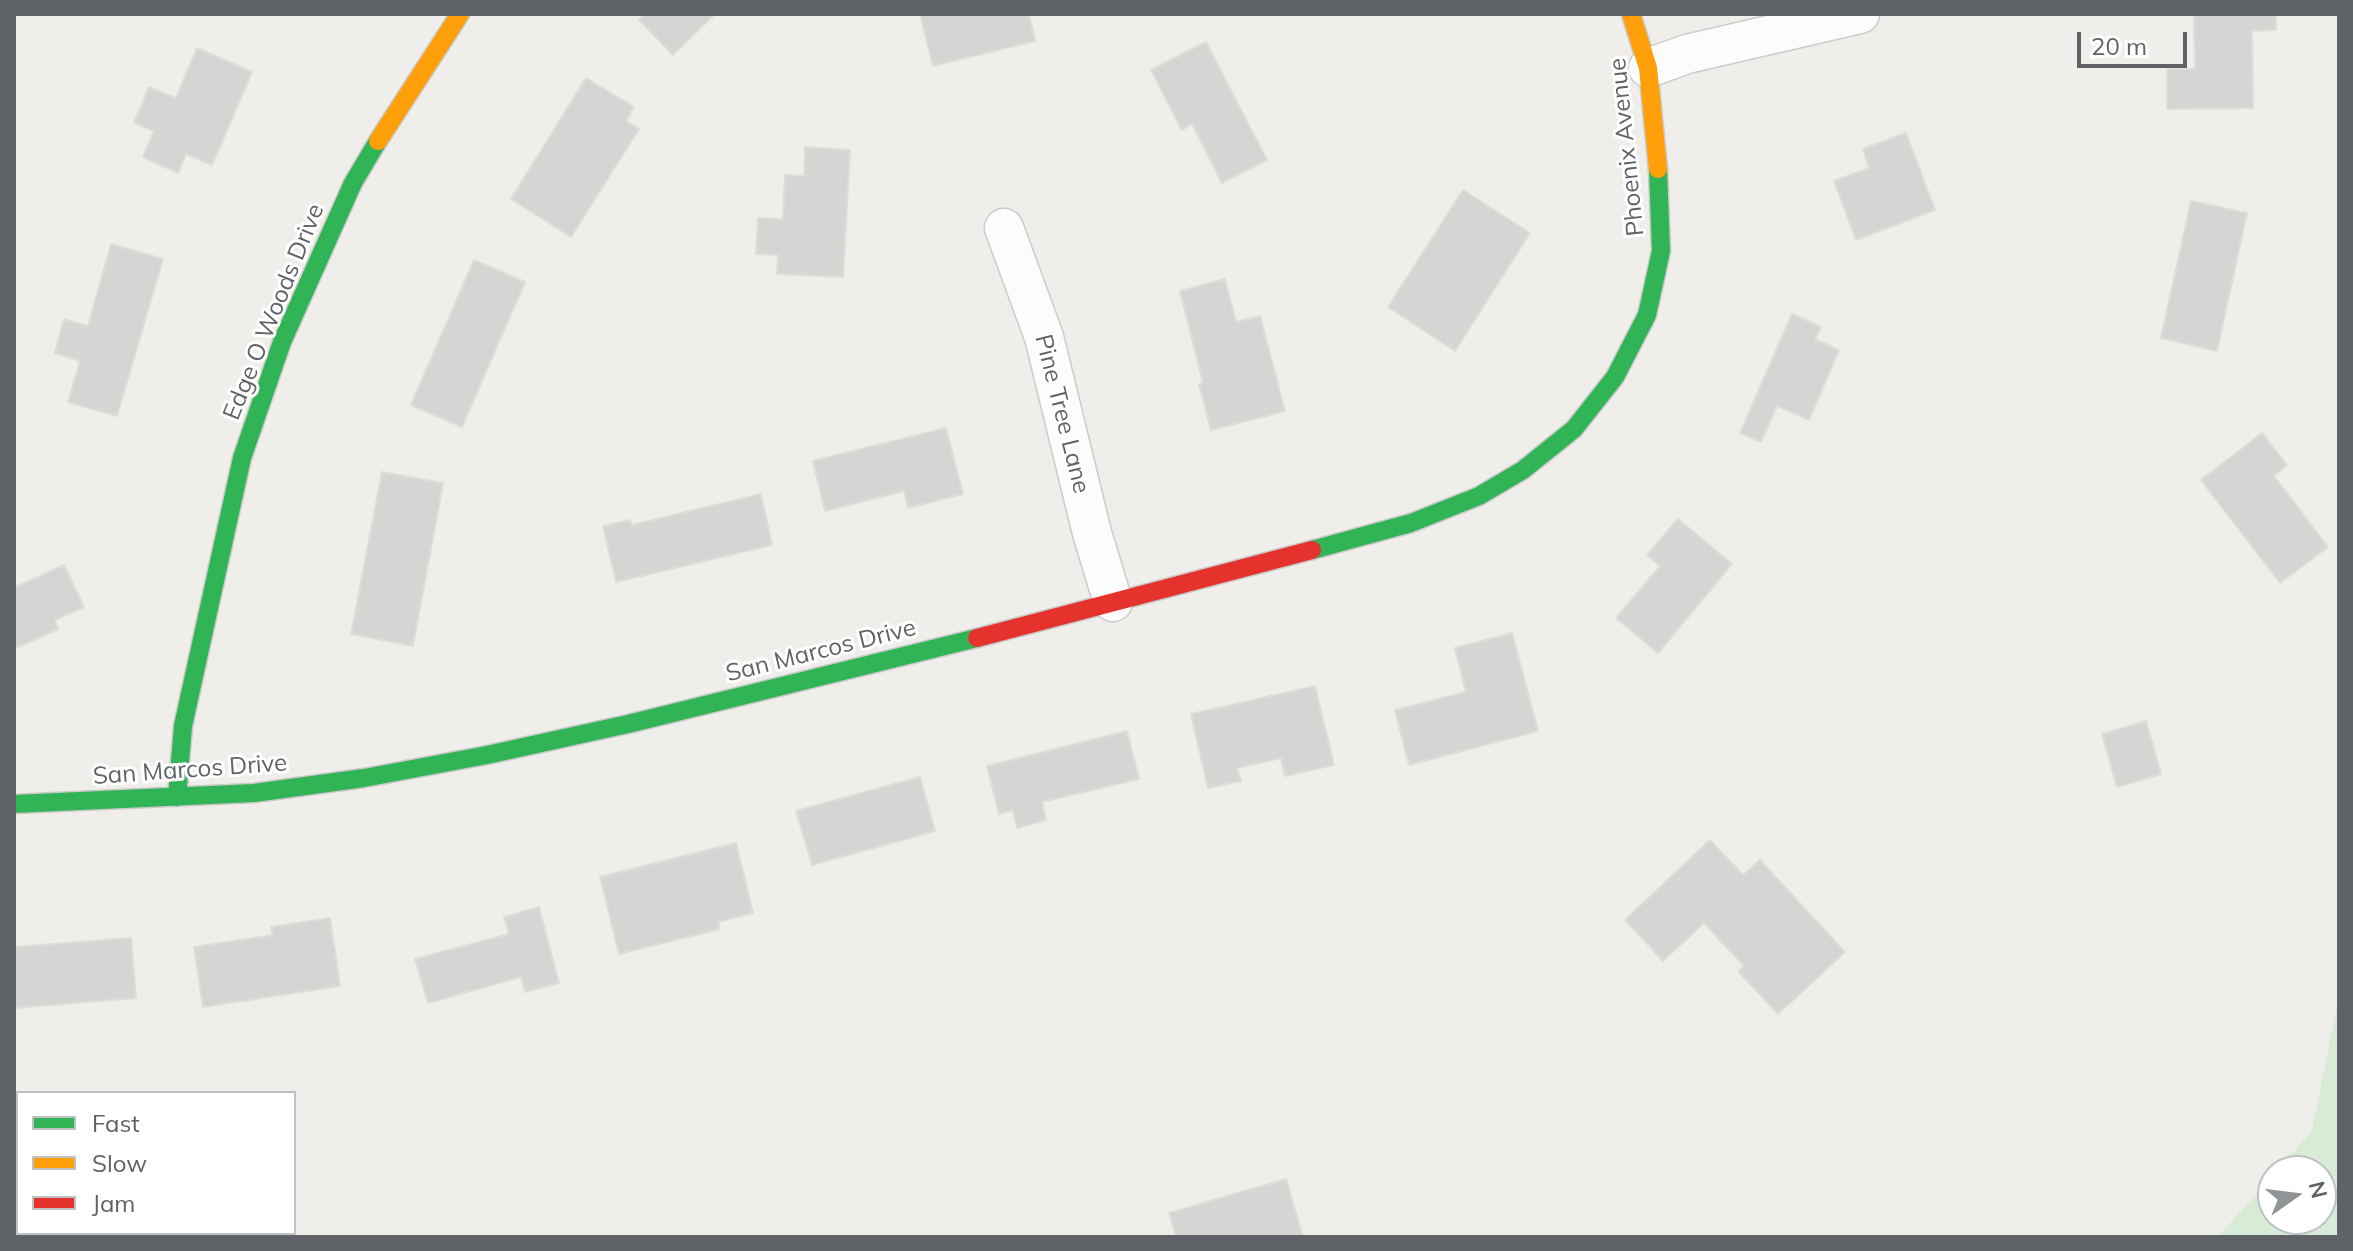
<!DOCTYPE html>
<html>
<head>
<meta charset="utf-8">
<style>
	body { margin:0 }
	#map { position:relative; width:2353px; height:1251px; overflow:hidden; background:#efeeea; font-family:Mulish,sans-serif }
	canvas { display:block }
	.frame { position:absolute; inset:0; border:16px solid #5f6368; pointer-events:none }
	.legend { position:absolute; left:16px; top:1091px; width:280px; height:144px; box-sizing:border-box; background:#fff; border:2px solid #bfc1c3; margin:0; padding:10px 14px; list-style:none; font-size:24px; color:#5f6368 }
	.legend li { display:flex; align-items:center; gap:16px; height:40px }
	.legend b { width:40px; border:2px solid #bfc1c3 }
	.north { position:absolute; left:2257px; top:1155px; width:80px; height:80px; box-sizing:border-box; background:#fff; border:2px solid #bfc1c3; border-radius:50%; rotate:76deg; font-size:22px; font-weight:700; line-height:32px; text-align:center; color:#5f6368 }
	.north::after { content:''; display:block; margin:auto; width:28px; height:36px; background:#919496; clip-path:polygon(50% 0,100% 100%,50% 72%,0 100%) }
	.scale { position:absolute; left:2077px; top:32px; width:110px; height:36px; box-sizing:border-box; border:4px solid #5f6368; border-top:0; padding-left:10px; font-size:24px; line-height:28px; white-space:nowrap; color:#5f6368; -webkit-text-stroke:6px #fff; paint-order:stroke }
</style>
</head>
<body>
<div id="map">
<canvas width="2353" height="1251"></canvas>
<div class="frame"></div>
<ul class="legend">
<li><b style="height:10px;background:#30b455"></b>Fast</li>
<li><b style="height:10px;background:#ff9f0a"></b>Slow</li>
<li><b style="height:10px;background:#e5322d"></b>Jam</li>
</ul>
<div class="north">N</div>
<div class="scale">20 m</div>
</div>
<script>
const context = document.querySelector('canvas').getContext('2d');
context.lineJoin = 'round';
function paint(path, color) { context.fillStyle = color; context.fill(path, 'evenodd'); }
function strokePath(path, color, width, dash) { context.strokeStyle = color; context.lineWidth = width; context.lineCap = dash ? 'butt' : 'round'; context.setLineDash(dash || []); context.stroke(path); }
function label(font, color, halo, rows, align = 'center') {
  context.font = font + ' Mulish,sans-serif'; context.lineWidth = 6; context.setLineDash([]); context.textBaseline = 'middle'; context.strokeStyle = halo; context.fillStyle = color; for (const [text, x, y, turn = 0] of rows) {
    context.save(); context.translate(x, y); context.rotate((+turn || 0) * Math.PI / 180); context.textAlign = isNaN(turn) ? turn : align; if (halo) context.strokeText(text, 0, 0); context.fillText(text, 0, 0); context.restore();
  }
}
const green = new Path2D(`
	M2339,996v241h-121l55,-62v44h48v-48h-44l35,-40z`);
const building = new Path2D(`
	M645,14h70l-42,41 -34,-35z
	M920,14h109l6,27 -102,25z
	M2194,14h82v16l-24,1 1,77 -86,1v-40h28z
	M1206,42l61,118 -45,23 -30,-59 -10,6 -31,-60z
	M197,48l55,24 -40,93 -26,-11 -8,19 -35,-16 11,-26 -20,-8 15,-36 27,11z
	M586,78l48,29 -8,14 13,8 -68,108 -60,-38z
	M1906,133l29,77 -79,30 -22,-59 35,-13 -6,-19z
	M805,147l45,3 -7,127 -66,-3 1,-19 -22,-1 2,-36 25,1 2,-44 19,1z
	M1463,190l67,43 -75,118 -67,-44z
	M2191,201l56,12 -30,138 -56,-13z
	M111,244l52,15 -46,157 -49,-14 12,-41 -25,-8 9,-34 24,7z
	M474,260l51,22 -63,145 -51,-22z
	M1225,279l11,43 24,-6 25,95 -74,19 -12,-46 4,-1 -23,-92z
	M1792,314l29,13 -6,12 24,11 -30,70 -32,-14 -16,36 -21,-9z
	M946,428l17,66 -55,14 -4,-17 -79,20 -12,-50z
	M2262,433l25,32 -13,11 54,71 -48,36 -79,-103z
	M382,472l61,11 -30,163 -62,-12z
	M761,494l11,51 -156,37 -13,-56 27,-6 2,5z
	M1678,519l54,45 -74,89 -42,-35 44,-52 -13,-11z
	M64,565l20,42 -29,13 3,9 -44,20v-67l2,5z
	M1512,633l26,98 -129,34 -14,-55 71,-18 -11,-44z
	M1315,686l19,79 -49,11 -4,-18 -44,10 4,13 -33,7 -17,-74z
	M2146,721l15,53 -44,13 -15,-53z
	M1127,731l12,48 -97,23 4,18 -29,8 -4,-18 -14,4 -12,-48z
	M920,777l15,54 -123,34 -16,-54z
	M1710,840l33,35 17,-15 85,92 -67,62 -40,-43 6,-5 -40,-43 -41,38 -38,-41z
	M736,843l17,70 -35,9 2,7 -101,25 -19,-77z
	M539,907l20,76 -34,9 -4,-15 -93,26 -13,-44 94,-25 -5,-17z
	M330,918l10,68 -137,21 -9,-60 79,-12 -2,-8z
	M131,938l5,60 -122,10v-61z
	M1286,1179l17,58h-127l-7,-24z`);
const street = new Path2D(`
	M1648,68l39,-14 173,-40
	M1004,228l40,109 48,196 21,69`);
const fast = new Path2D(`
	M1312,550l99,-27 68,-27 44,-26 51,-41 41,-52 32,-62 14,-64 -3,-82
	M177,797l6,-71 59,-268 40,-116 71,-159 25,-42
	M14,804l240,-11 110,-15 123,-23 141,-31 349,-86`);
const slow = new Path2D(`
	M1631,14l17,54 10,101
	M378,141l82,-127`);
const jam = new Path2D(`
	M977,638l335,-88`);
const streetNames = [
	["Phoenix Avenue",1627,147,-96],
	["Edge O Woods Drive",274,312,-68],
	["Pine Tree Lane",1062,414,76],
	["San Marcos Drive",821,651,-14],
	["San Marcos Drive",190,770,-4]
];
paint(green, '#d8ebd6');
paint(building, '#d6d5d3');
strokePath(building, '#deddd9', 2);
strokePath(street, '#cbcccc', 41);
strokePath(fast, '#cacacb', 21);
strokePath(slow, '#cacacb', 21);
strokePath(jam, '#cacacb', 21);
strokePath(street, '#fdfcfc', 38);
strokePath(fast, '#30b455', 18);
strokePath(slow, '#ff9f0a', 18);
strokePath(jam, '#e5322d', 18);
label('24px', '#5f6368', '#fff', streetNames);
</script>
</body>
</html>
